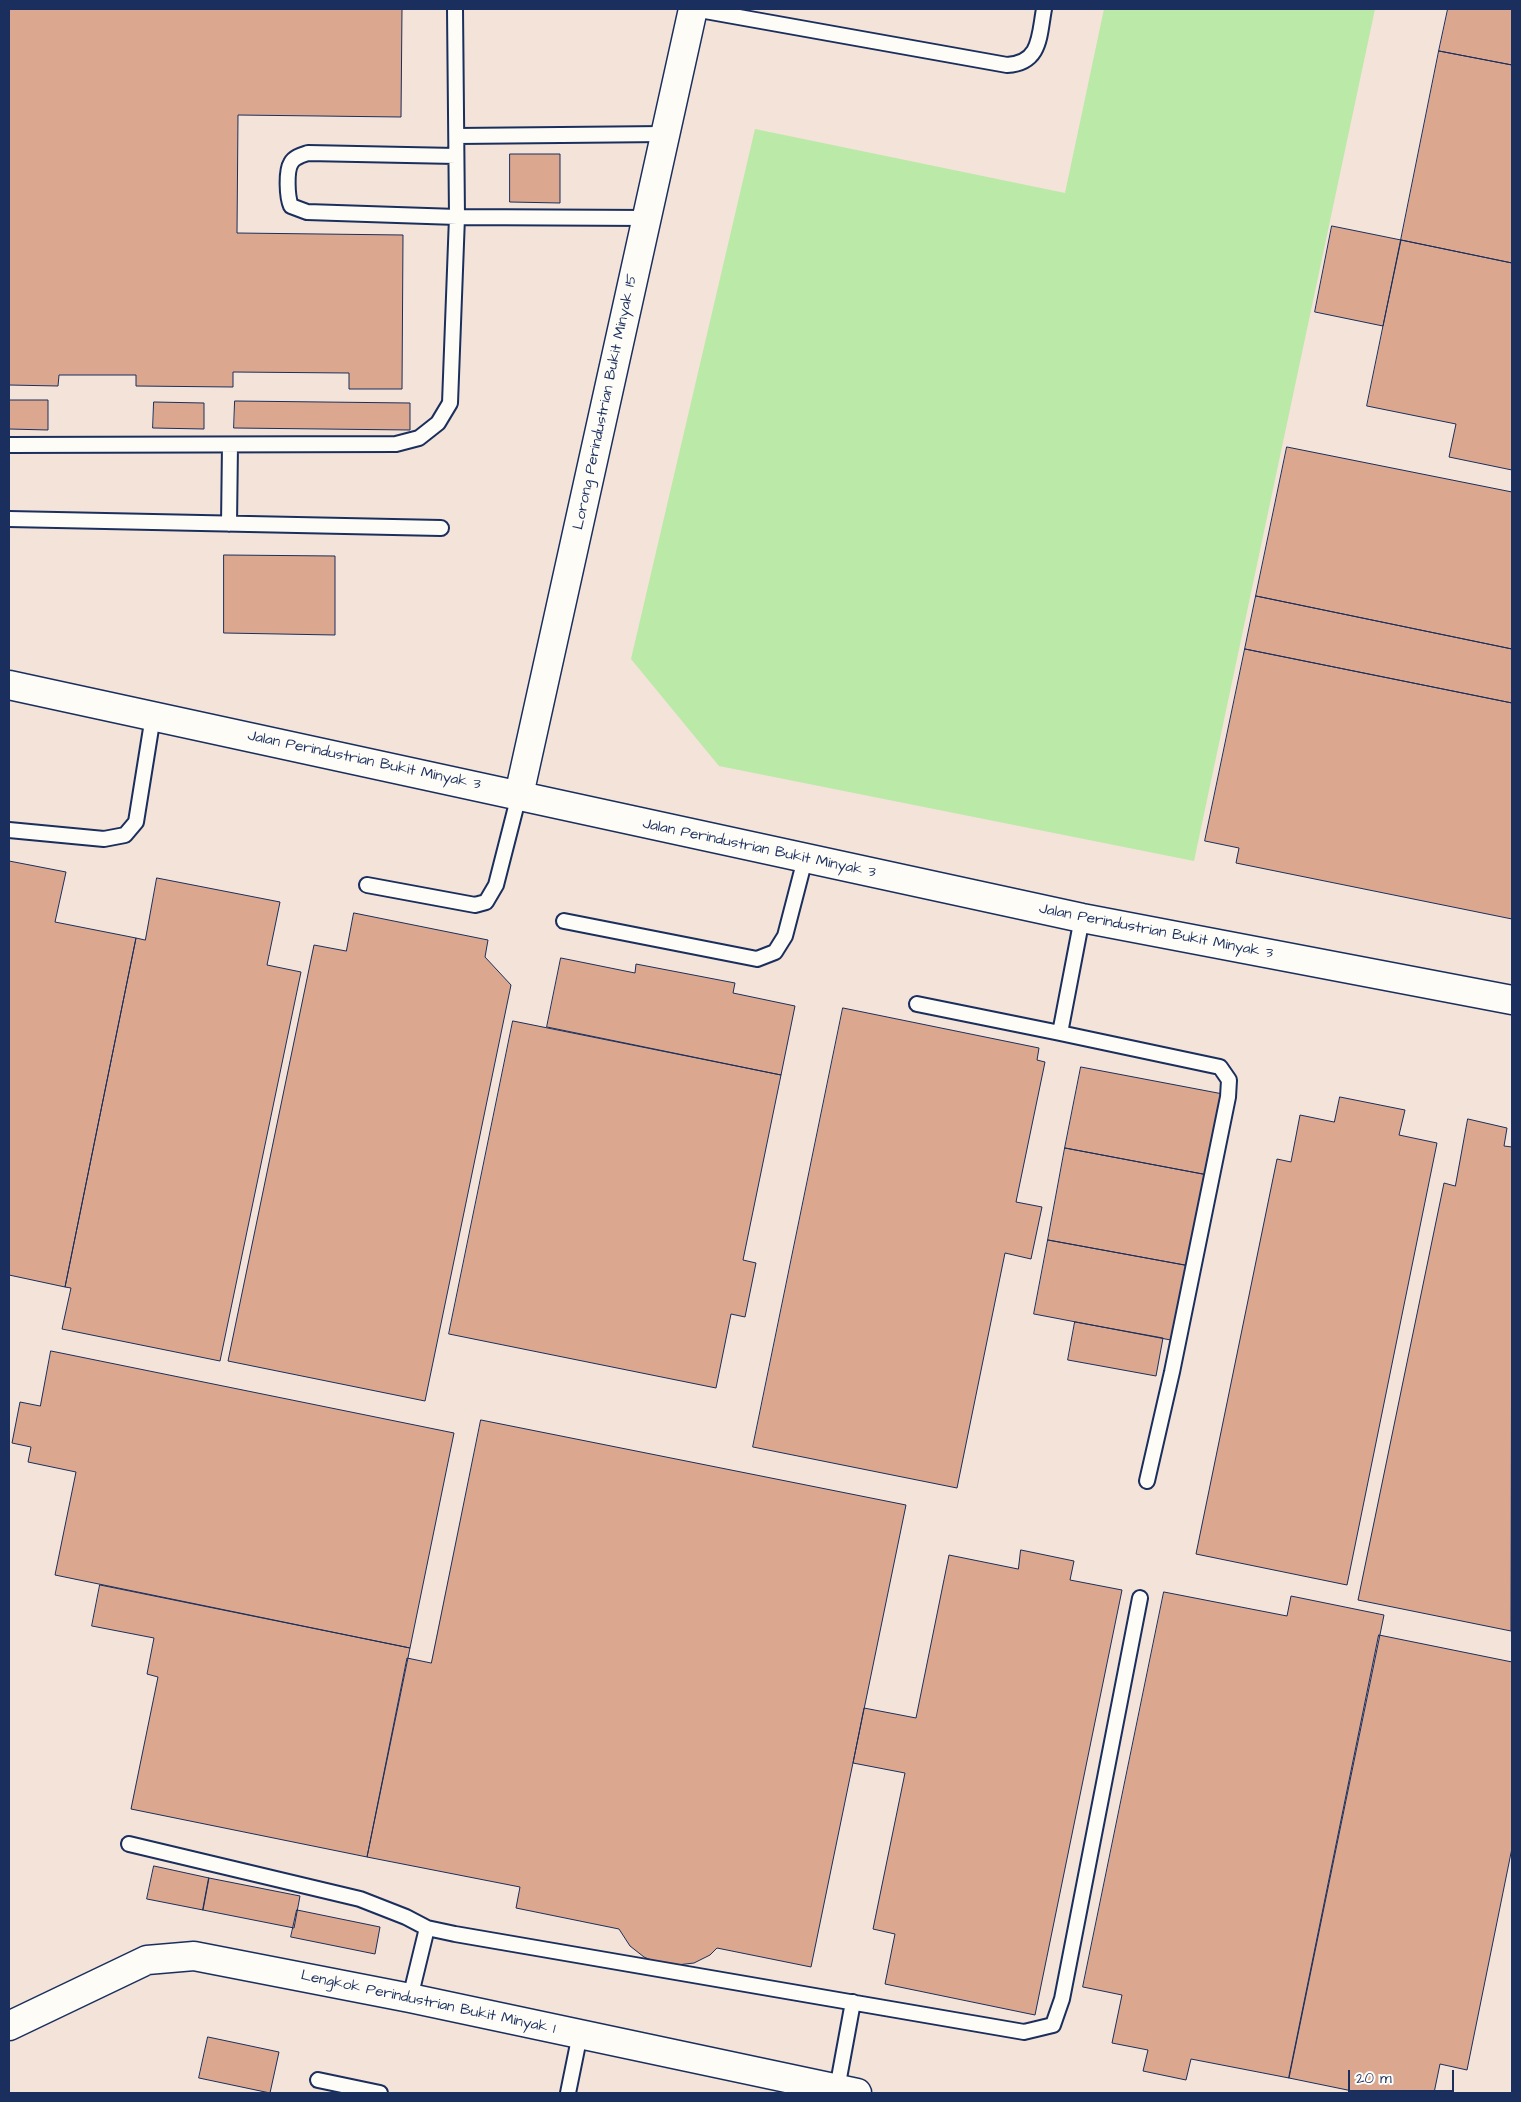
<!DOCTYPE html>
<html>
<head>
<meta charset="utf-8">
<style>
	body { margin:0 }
	#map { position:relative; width:1521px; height:2102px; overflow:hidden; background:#fdfcf7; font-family:"Architects Daughter",sans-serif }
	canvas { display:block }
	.frame { position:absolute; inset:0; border:10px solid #1b2f5e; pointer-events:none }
	.scale { position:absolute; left:1348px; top:2070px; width:106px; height:22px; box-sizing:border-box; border:2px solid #1b2f5e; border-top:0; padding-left:6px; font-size:15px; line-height:18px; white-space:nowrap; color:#1b2f5e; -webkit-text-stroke:4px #fdfcf7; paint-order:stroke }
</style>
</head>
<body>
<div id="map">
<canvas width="1521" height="2102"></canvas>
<div class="frame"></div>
<div class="scale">20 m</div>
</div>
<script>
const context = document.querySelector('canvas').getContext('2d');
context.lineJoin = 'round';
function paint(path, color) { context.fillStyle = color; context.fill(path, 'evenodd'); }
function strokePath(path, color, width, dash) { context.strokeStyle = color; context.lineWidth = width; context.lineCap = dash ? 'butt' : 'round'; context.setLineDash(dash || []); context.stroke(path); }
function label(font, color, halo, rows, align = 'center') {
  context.font = font + ' "Architects Daughter",sans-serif'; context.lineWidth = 4.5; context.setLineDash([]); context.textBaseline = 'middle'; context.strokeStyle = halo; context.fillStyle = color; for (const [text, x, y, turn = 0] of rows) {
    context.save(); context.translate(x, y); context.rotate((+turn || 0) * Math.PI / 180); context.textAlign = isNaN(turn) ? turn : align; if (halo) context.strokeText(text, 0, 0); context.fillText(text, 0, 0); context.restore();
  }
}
const built = new Path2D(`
	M9,9h1503v2084h-1503z`);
const green = new Path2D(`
	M1104,9h271l-181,852 -475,-95 -88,-107 124,-530 310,64z`);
const building = new Path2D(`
	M9,9h393l-1,108 -163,-2 -1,118 166,2 -1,154h-53v-16l-116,-1v15l-97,-1v-11h-77l-1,11 -49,-1z
	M1448,9h64v56l-73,-14z
	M1439,51l73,14v198l-111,-23z
	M510,154h50v49l-50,-1z
	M1332,226l69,14 -18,86 -68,-14z
	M1401,240l111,23v207l-63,-13 7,-33 -89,-18z
	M9,400h39v30l-39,-1z
	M235,401l175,2v27l-176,-2z
	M154,402l50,1v26l-51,-1z
	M1287,447l225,45v157l-256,-53z
	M224,555l111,1v79l-111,-2z
	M1256,596l256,53v54l-267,-54z
	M1245,649l267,54v216l-276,-56 3,-15 -34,-7z
	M9,861l57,11 -11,50 81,16 -71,349 -56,-12z
	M157,878l123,24 -13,63 34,7 -81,389 -158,-32 9,-41 -6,-1 71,-349 9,2z
	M354,913l134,27 -3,17 26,28 -86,416 -197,-40 86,-416 32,6z
	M561,958l74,15 1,-9 99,19 -2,10 62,13 -14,69 -234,-48z
	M843,1008l196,40 -2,12 8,2 -29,140 26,5 -11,52 -26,-6 -48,235 -204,-41z
	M513,1021l268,54 -38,185 13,3 -11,54 -14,-3 -15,74 -267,-54z
	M1081,1067l142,27 -15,81 -143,-27z
	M1340,1097l65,13 -6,25 38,8 -90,442 -151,-31 81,-395 14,3 9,-47 34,7z
	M1468,1119l39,9 -3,18 8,1 -1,484 -153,-31 86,-417 11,3z
	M1065,1148l143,27 -18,91 -142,-26z
	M1048,1240l142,26 -14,75 -142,-27z
	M1075,1322l88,16 -7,38 -88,-16z
	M51,1351l403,82 -44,215 -355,-73 21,-103 -48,-10 3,-15 -19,-4 8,-41 20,4z
	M481,1420l425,85 -95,462 -94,-19 -7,7 -16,8 -17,2 -17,-1 -16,-7 -14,-11 -11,-17 -103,-21 4,-21 -153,-30 40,-199 24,5z
	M1021,1550l53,11 -4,19 52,10 -87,425 -150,-31 10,-50 -22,-5 32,-156 -52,-10 11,-55 52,10 33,-163 69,14z
	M100,1585l310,63 -43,209 -236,-48 27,-132 -11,-3 7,-36 -62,-12z
	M1164,1592l123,24 4,-20 93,19 -95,463 -98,-19 -5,21 -43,-9 5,-21 -36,-7 10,-48 -39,-8z
	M1379,1635l133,27v186l-45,222 -27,-6 -6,29h-72l-73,-15z
	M154,1866l55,12 -6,32 -56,-11z
	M209,1878l91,18 -6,32 -91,-18z
	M297,1910l83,17 -5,27 -84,-17z
	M208,2037l71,15 -9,41 -71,-15z`);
const lane = new Path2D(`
	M694,9l313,56c34,-2 32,-29 37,-56
	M457,136l208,-2
	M456,156l-148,-3c-6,2 -14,4 -17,10 -5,8 -4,34 0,43l16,6 150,5 190,1
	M9,445l387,-1 23,-6 19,-15 12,-20 7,-186 -2,-208
	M9,519l432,9
	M229,524l1,-79
	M9,830l95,9 21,-4 11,-13 17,-106
	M367,885l108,20 11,-3 10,-17 23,-90
	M1082,918l-22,115 160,34 9,13 -1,17 -56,275 -25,109
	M564,921l193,38 18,-7 10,-16 20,-77
	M917,1004l143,29
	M129,1844l231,55 46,18 21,11
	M410,1998l17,-70 28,6 569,98 29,-7 9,-26 78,-401
	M318,2080l62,13
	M837,2089l16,-87
	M568,2093l12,-59`);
const street = new Path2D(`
	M9,685l1073,233 430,82
	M519,795l174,-786
	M9,2026l138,-66 47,-4 216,42 447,95`);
const streetNames = [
	["Lorong Perindustrian Bukit Minyak 15",606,402,-78],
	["Jalan Perindustrian Bukit Minyak 3",364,761,12],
	["Jalan Perindustrian Bukit Minyak 3",759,849,12],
	["Jalan Perindustrian Bukit Minyak 3",1156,932,11],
	["Lengkok Perindustrian Bukit Minyak 1",428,2003,12]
];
paint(built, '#f3e3d8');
paint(green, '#bbe9a8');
paint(building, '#dba88f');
strokePath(building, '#1b2f5e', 1);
strokePath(lane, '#1b2f5e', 18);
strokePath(street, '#1b2f5e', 31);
strokePath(lane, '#fdfcf7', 14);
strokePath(street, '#fdfcf7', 28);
label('15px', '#1b2f5e', '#fdfcf7', streetNames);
</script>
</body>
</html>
